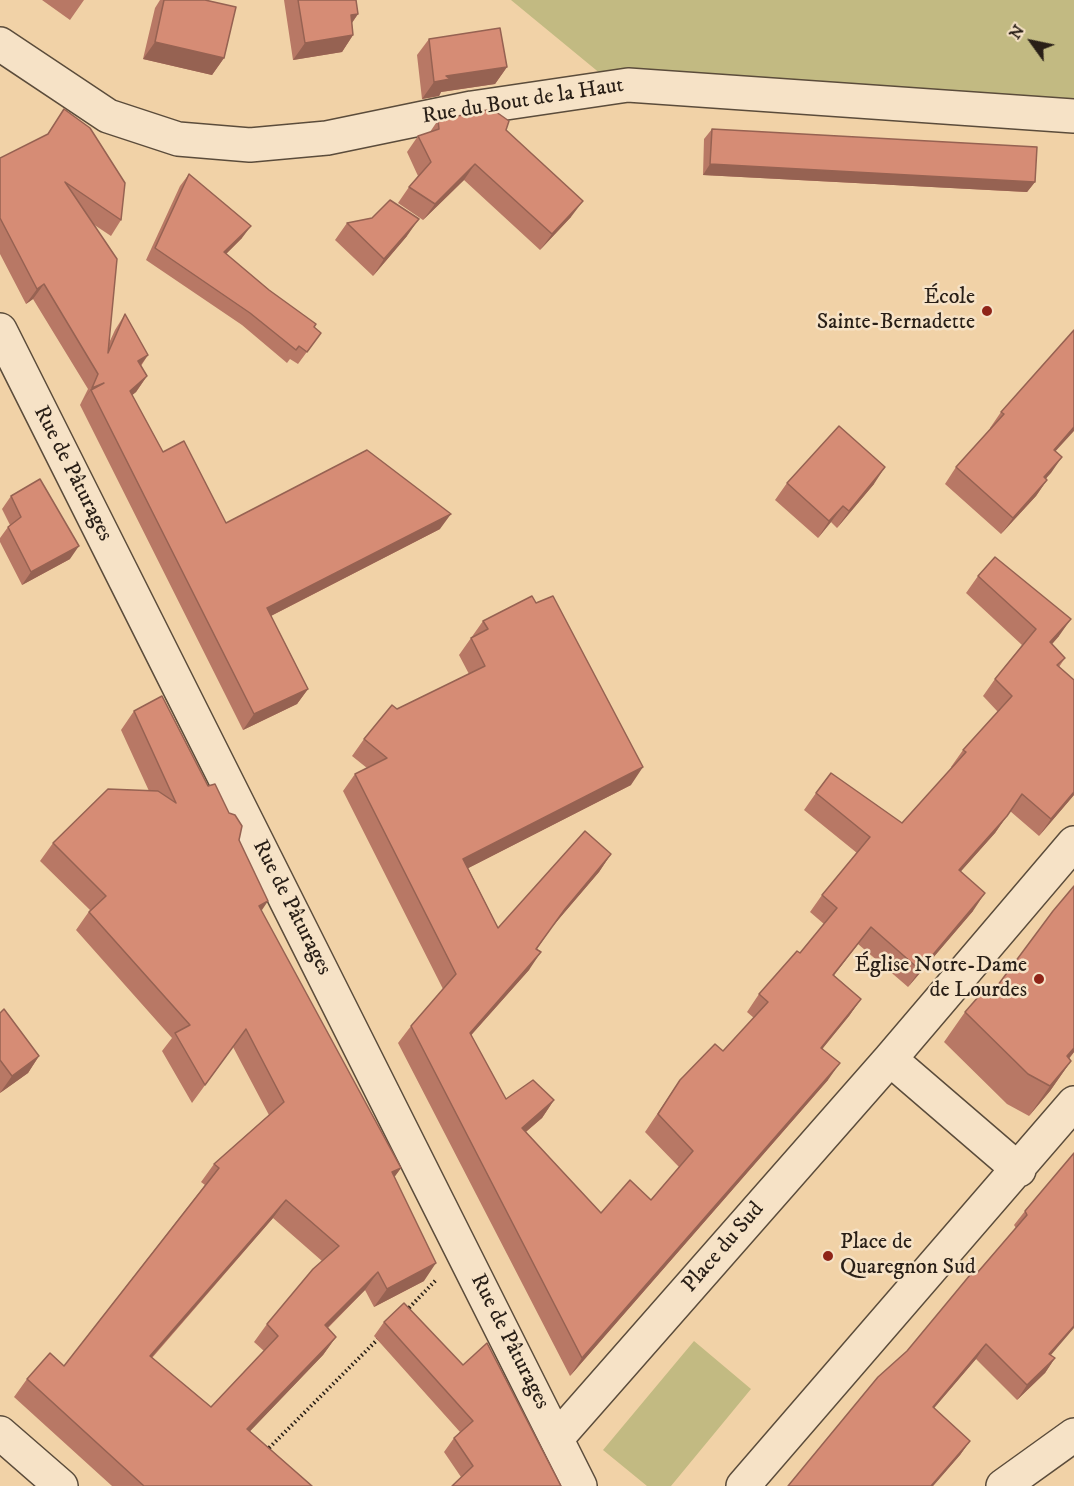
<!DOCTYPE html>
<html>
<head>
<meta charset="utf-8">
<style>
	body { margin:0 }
	#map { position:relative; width:1074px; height:1486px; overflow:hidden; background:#f1d2a7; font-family:"IM FELL DW Pica",serif }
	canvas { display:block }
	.north { position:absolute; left:1002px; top:12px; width:60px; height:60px; -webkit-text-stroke:4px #f6e2c6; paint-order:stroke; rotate:303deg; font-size:16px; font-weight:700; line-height:24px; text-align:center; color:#291f17 }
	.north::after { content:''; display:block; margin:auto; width:21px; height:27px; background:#291f17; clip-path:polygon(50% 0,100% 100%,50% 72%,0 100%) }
</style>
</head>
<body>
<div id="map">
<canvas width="1074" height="1486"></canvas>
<div class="north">N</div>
</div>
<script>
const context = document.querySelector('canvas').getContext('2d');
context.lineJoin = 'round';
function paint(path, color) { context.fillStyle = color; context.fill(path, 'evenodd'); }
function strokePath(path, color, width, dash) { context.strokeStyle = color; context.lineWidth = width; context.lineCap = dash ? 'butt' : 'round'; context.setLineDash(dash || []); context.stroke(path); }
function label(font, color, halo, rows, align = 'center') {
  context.font = font + ' "IM FELL DW Pica",serif'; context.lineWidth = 5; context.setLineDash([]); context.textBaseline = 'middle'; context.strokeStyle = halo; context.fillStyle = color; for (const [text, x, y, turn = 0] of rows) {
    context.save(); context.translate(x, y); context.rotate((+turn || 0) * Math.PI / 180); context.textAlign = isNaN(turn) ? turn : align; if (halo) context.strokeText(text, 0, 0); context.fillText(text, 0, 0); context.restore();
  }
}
const green = new Path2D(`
	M511,0h563v133l-450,-40z
	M694,1341l57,48 -80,97h-24l-44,-36z`);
const path = new Path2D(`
	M406,1311l30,-31
	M266,1451l113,-113`);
const minor = new Path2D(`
	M0,44l108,72 70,23 72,6 77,-7 145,-30 156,-23 446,31
	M0,330l580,1156
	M890,1059l129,111
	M0,1433l61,53
	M557,1438l333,-379 184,-216
	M743,1486l331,-383
	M1003,1486l71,-51`);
const wall = new Path2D(`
	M42,0h42l-14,20z
	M160,0h45l19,58 -12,17 -69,-16 12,-51z
	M284,0h72l2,14 -6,9 1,12 -11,17 -49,8z
	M429,39l78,28 -12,17 -54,8 -2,4 -17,3 -5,-44z
	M64,109l57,111 -10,16 -18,-12 16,119 6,-13 10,-16 23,41 -7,11 6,10 -11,16 -4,3 31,57 63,71 214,6 -169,87 37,73 -11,15 -54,26 -163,-325 8,-16 -55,-90 -7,5 -26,-50v-96l47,-23z
	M438,120l68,10 65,87 -31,33 -76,-70 -41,40 -25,-17 11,-16 9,-11 -11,-24 11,-16 12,-4z
	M712,129l323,53 -8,10 -324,-17 1,-36z
	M189,174l53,64 -16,16 88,73 -2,18 -14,19 -8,-5 -3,4 -45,-38 -96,-65 34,-74z
	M347,223l60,13 -34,40 -38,-36z
	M1001,412l61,45 -16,21 1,2 -11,16 -35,38 -56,-50 11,-17 35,-38 -1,-1z
	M787,483l87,1 -37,44 -6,-6 -13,16 -43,-38z
	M11,496l59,63 -48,26 -22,-43v-4l8,-11 2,-2 -8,-16z
	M978,576l81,60 -7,8 13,14 -6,9 15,128 -35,41 -29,-25 -15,22 -35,39 13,39 -65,76 -50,-43 -24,31 27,24 -12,17 -26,32 5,32 -258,296 -172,-333 13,-17 32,-37 -100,-198 12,-17 12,-6 -15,-12 12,-17 33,-30 72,-35 -10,-19 24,-34 148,164 -163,83 30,60 113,-74 -12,18 -47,55 -15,22 -8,21 -58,65 35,64 48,1 -12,18 -16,14 75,81 50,-13 28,-33 -34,-35 35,-52 43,-29 31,-33 -7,-6 12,-18 41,-41 24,-29 -14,-12 12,-17 35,-42 -53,-43 12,-17 86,30 50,-55 -1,-1 12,-17 35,-38 -15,-16 12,-17 27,-34 -56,-52z
	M134,711l74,75 31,54 22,71 140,257 -7,9 30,104 -50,26 -9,-17 -37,38 8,9 -13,18 -73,76 62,55h-200l-98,-89 13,-18 37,-13 141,-181 -4,-3 13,-18 55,-49 -36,-68 -41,56 -30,-52 10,-13 -96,-108 14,-20 -50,-49 13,-18 96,-52 -28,-61zM273,1218l49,43 -55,63 -13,18 10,9 -53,56 -59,-49z
	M1074,886v166l-5,7 2,2 -21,30 -21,25 -22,-12 -63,-62 21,-30 27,-19z
	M0,1013l39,43 -11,17 -28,20z
	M1074,1153l-23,202 4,3 -10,15 -28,27 -41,-41 -42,49 36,33 -10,14 -27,31h-145l228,-258 -2,-3 11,-14z
	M384,1322l177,164 -100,-9 -17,-25 10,-14 6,-6 -86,-96z`);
const shadedWall = new Path2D(`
	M358,14l-12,17 5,-16z
	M353,35l-11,17 -49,8 12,-17z
	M155,42l69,16 -12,17 -69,-16z
	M507,67l-12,17 -54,8 -2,4 -17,3 12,-17 12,-6z
	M475,164l-11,16 -41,40 12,-16z
	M710,164l325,18 -8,10 -324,-17z
	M583,201l-12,16 -31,33 12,-16z
	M419,219l-12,17 -34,40 11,-17z
	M251,226l-9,12 -27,27 9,-13z
	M44,284l-11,15 -7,5 11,-15z
	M148,355l-11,15 1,-9z
	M147,376l-11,16 -17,14 11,-15z
	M104,383l-13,7 -10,13 11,-15z
	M1074,427v4l-32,35 12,-16z
	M1062,457l-11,16 -18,20 11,-16z
	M885,467l-11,17 -37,44 12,-17z
	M1047,480l-11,16 -35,38 12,-16z
	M843,506l-12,16 -13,16 11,-17z
	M451,514l-11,15 -183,94 10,-15z
	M79,546l-9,13 -48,26 9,-13z
	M1071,619l-12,17 -21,24 12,-18z
	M308,689l-11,15 -54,26 11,-16z
	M643,767l-12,18 -180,92 12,-18z
	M1074,792v3l-35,41 12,-17z
	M1007,816l-12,17 -48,54 12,-17z
	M611,854l-12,18 -47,55 13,-18z
	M985,893l-12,18 -65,76 12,-17z
	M268,901l-12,18 3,-13z
	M871,927l-13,17 -37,48 12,-17z
	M541,952l-12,18 -71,80 12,-17z
	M861,999l-12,17 -40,49 12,-17z
	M1074,1048v4l-28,34 21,-30z
	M39,1056l-11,17 -28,20 12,-17z
	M1071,1061l-21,30 -21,25 21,-30z
	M840,1063l-12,17 -258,296 12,-18z
	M554,1100l-12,18 -32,27 12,-17z
	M401,1168l-13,18 4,-14z
	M286,1200l-13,18 -136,156 13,-18z
	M436,1263l-12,18 -50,26 13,-18z
	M378,1272l-13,18 -53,53 13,-18z
	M1074,1326v2l-35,41 10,-15z
	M336,1337l-13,18 -88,92 12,-18z
	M986,1344l-10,15 -53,62 10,-14z
	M1055,1358l-10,15 -28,27 10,-15z
	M970,1441l-10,14 -27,31h-2z`);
const building = new Path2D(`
	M164,0h41l31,7 -12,51 -69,-16z
	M298,0h58l2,14 -7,1 2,20 -48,8z
	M500,28l7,39 -61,9 4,3 -16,3 -5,-43z
	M64,109l26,19 35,55 -4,37 -56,-38 52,77 -9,94 17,-39 23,41 -10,6 9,15 -17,15 33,61 21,-11 42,82 141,-73 84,64 -184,94 41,81 -54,25 -163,-324 13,-7 -12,5 6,-14 -54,-90 -7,5 -37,-71v-60l48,-24z
	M492,109l17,12 -3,9 77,71 -31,33 -77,-70 -40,40 -26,-17 22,-25 -13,-26 21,-7 -1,-9z
	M712,129l325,18 -2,35 -325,-18z
	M189,174l62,52 -27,26 45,38 47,34 -2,3 7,6 -14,19 -8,-6 -3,4 -46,-37 -95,-65z
	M390,200l29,19 -35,40 -37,-36 25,-5z
	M1074,330v97l-20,23 8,7 -18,20 3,3 -34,38 -57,-51 48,-53 -3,-2z
	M839,426l46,41 -36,44 -6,-5 -14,15 -42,-38z
	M40,479l39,67 -48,26 -23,-45 13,-10 -10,-21z
	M995,557l76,62 -21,23 15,16 -8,7 17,15v112l-23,27 -29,-25 -15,22 -48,54 26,23 -65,77 -49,-43 -38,48 28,24 -40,49 19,15 -258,295 -171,-332 45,-52 -101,-200 32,-16 -23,-19 28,-34 5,4 88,-43 -14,-28 17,-9 -5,-8 49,-25 4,7 17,-7 90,171 -180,92 35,69 87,-97 26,23 -46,55 -29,40 5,3 -71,81 36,66 27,-19 21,20 -32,28 79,85 29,-33 21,20 42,-49 -35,-37 22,-34 35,-36 8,7 45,-49 -9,-8 38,-43 3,2 37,-45 -15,-13 48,-58 -54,-44 15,-20 71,50 64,-71 -3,-2 49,-54 -17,-17 41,-50 -58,-53z
	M162,696l46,90 7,-2 14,29 6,2 7,11 -3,14 29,61 -9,5 142,262 -9,4 44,91 -49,26 -9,-17 -53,53 11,12 -89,92 65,57h-168l-117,-107 23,-26 14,13 155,-198 -5,-4 70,-62 -38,-73 -41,56 -30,-52 15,-8 -101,-113 17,-16 -53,-53 55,-54 50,2 18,12 -42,-92zM286,1200l53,46 -26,23 -46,55 11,12 -67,71 -61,-51z
	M1074,886v162l-7,8 4,5 -21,25 -22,-12 -63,-62 21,-24 6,5 61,-82z
	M4,1009l35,47 -27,20 -12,-16v-47z
	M1074,1153v173l-25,28 6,4 -28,27 -41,-41 -53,63 37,34 -39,45h-143l90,-109 29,-26 68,-82 3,3 49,-57 -2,-4z
	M404,1303l59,62 24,-22 74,143h-109l21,-20 -19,-28 19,-17 -89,-99z`);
const markers = [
	[987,311,6,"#8f2418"],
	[1039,979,6,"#8f2418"],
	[828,1256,6,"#8f2418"]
];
const streetNames = [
	["Rue du Bout de la Haut",523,102,-9],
	["Rue de Pâturages",72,474,63],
	["Rue de Pâturages",291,908,63],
	["Place du Sud",724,1248,-49],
	["Rue de Pâturages",509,1342,63]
];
const poiNames = [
	["École",975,298],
	["Sainte-Bernadette",975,323],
	["Église Notre-Dame",1027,966],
	["de Lourdes",1027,991],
	["Place de",840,1243,"left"],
	["Quaregnon Sud",840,1268,"left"]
];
paint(green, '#c2ba82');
strokePath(minor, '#5b4c3b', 36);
strokePath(path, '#291f17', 4, [1.5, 3]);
strokePath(minor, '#f6e2c6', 33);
paint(wall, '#b87865');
paint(shadedWall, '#966252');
paint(building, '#d68c75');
strokePath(building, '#966252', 1.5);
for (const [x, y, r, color] of markers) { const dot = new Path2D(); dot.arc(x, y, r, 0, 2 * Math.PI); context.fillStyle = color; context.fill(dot); strokePath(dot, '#f6e2c6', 2); }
label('22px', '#291f17', '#f6e2c6', streetNames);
label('22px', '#291f17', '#f6e2c6', poiNames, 'right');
</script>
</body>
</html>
